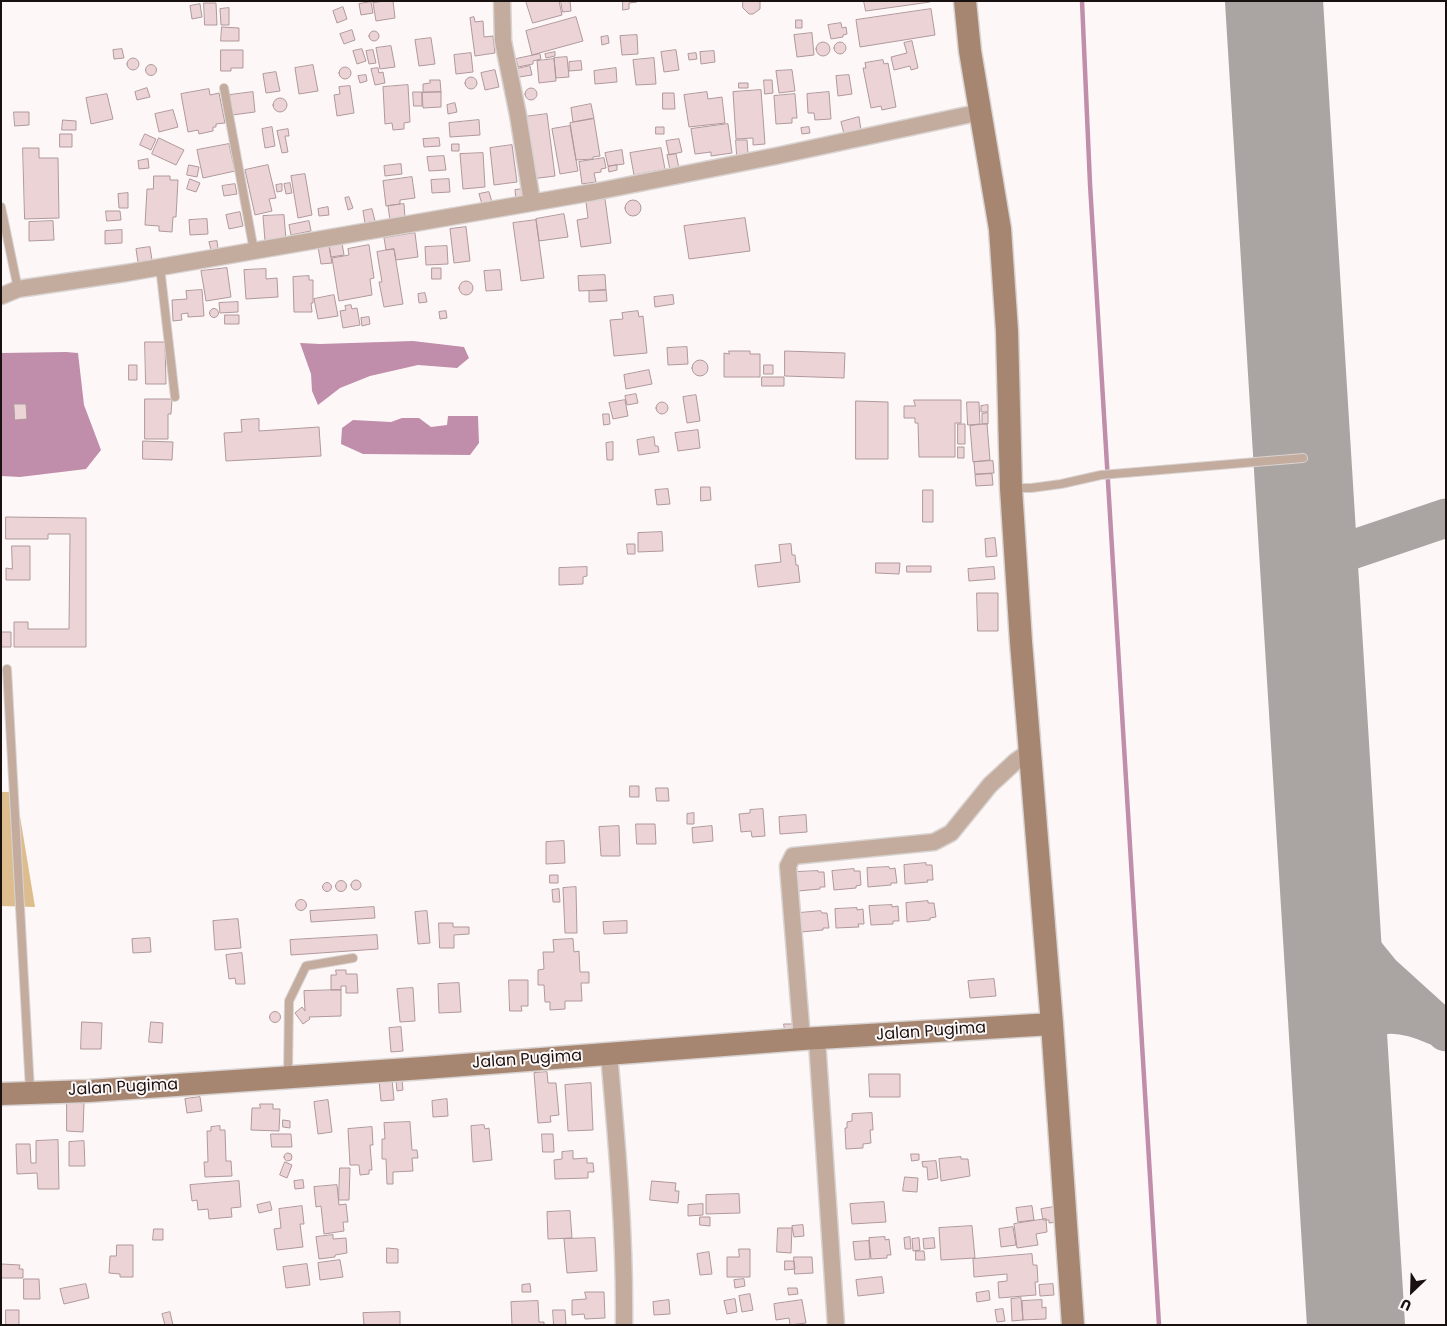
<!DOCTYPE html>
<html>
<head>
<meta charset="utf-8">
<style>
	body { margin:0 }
	#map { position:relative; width:1447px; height:1326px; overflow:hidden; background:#fdf8f7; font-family:Poppins,sans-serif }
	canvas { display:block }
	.frame { position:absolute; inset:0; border:2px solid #19110f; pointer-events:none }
	.north { position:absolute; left:1387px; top:1266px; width:50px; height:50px; -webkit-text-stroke:4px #fdf8f7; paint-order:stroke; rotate:204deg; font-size:14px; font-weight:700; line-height:20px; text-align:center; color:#19110f }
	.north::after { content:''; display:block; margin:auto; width:18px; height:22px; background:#19110f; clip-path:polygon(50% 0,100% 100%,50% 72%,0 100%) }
</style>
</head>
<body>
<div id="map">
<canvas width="1447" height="1326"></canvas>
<div class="frame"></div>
<div class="north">U</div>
</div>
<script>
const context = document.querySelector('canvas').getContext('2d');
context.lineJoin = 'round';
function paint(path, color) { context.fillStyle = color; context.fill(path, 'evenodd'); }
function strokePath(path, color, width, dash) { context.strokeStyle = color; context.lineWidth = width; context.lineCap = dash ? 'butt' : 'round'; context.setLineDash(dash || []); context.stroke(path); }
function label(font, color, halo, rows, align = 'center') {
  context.font = font + ' Poppins,sans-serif'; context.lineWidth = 4; context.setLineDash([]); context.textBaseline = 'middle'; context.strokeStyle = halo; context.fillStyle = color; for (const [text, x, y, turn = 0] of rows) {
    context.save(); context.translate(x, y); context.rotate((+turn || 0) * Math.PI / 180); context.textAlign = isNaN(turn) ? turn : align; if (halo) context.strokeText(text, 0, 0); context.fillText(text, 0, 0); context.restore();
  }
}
const forest = new Path2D(`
	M1,792h15l19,115 -34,-1z`);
const water = new Path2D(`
	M413,341l51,6 5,11 -12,10 -39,-3 -48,11 -30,12 -22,17 -6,-14 -1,-17 -11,-31 20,1z
	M66,352l12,1 6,52 17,45 -15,19 -66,8 -19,-1v-123z
	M448,416h30l1,27 -9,12 -107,-1 -22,-10 1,-16 11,-8 38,2 11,-4h17l12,9 16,-2z`);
const stream = new Path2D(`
	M1082,1l8,183 69,1141`);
const taxiway = new Path2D(`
	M1310,564l136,-46
	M1330,890l26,52 26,32 64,58
	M1341,1072c2,-12 4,-27 11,-37 20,-31 57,-21 85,-9`);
const runway = new Path2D(`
	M1274,1l82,1324`);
const building = new Path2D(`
	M385,1h8l2,17 -19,3 -3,-18z
	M526,1h33l3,14 -29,8z
	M561,1h9l1,10 -8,1z
	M623,1h14v1l-8,1v6l-6,1z
	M743,1h17v8l-7,5h-4l-6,-6z
	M864,1h66v1l-64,9z
	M371,2l2,11 -12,2 -2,-11z
	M204,3h12l1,22h-12z
	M200,4l2,13 -10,2 -2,-13z
	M343,7l4,12 -10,4 -4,-12z
	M229,8v17h-8l-1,-16z
	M931,9l4,26 -75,12 -4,-27z
	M474,17l1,5 8,-1 1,16 9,-1 2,17 -20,3 -5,-38z
	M576,17l7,24 -51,14 -6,-24z
	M796,20h6v8h-6z
	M841,23l1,5 4,-1 1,7 -4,1v2l-12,2 -3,-14z
	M222,27l17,1v13h-18z
	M352,30l3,10 -11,4 -4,-10z
	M369 36a5 5 0 1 1 10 0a5 5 0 1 1-10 0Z
	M812,33l2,22 -17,2 -3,-22z
	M637,35l1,19 -16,1 -2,-19z
	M608,36l1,7 -7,2 -1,-8z
	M431,38l4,26 -16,2 -4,-26z
	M912,41l6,27 -7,2 -1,-4 -16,4 -3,-13 16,-4 -3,-10z
	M816 49a7 7 0 1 1 14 0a7 7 0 1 1-14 0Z
	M834 48a6 6 0 1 1 12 0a6 6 0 1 1-12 0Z
	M391,46l4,21 -15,2 -4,-21z
	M122,49l2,9 -10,1 -1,-9z
	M362,49l4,12 -9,3 -4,-13z
	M221,50h22v18h-12v3h-10z
	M373,50l3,13 -7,1 -3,-13z
	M676,50l3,20 -15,2 -3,-20z
	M714,51l1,11 -14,2 -1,-12z
	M555,52v4l-9,2 -1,-4z
	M471,53l2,19 -17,2 -2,-19z
	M696,53l1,6 -8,1 -1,-6z
	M540,54l1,5 -8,2v3l-15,3 -2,-8z
	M567,57l2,20 -13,1 -2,-20z
	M127 64a6 6 0 1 1 12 0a6 6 0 1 1-12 0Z
	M654,58l2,26 -20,1 -3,-25z
	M554,59l2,22 -17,2 -2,-22z
	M883,60l1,4 4,-1 8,44 -14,3 -1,-4 -10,2 -8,-40h3l-1,-5z
	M581,61l1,9 -13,1v-9z
	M145.5 70a5.5 5.5 0 1 1 11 0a5.5 5.5 0 1 1-11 0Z
	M313,65l5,26 -19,3 -4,-26z
	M530,66l2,9 -13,2 -2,-8z
	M339 73a6 6 0 1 1 12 0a6 6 0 1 1-12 0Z
	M378,68l1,5 4,-1 2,11 -10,2 -4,-16z
	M616,68l1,14 -22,2 -1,-13z
	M495,70l4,17 -14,3 -4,-17z
	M792,70l3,21 -16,2 -3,-22z
	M276,72l4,19 -14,2 -3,-19z
	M366,75l1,6 -7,2 -2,-7z
	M849,75l3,19 -14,2 -2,-20z
	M465 83a6 6 0 1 1 12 0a6 6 0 1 1-12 0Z
	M430,80h10l1,12h-18v-8l7,-1z
	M764,80h8l1,13 -8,1z
	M739,83h9v5h-9z
	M408,85l2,37 -6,1v6l-11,1 -1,-7 -7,1 -2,-37z
	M350,86l4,27 -17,3 -3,-21 6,-1 -1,-7z
	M525 94a6 6 0 1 1 12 0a6 6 0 1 1-12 0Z
	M147,88l3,9 -13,3 -2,-8z
	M209,89l1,6 9,-2 6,30 -9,1v3h-3v4l-14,3 -1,-4 -10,2 -7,-38z
	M761,90l4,54 -12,1v-7l-17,1 -3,-47z
	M253,92l2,20 -23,3 -2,-20z
	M413,92h9v14h-8z
	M441,92v15l-18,1 -1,-15z
	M707,92l1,7 14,-2 3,26 -36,4 -5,-32z
	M829,92l2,27 -16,1 -1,-7h-6l-1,-19z
	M663,93h11l1,16h-12z
	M107,94l6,25 -22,5 -5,-26z
	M795,94l2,24h-5v5l-16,1 -2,-28z
	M273 105a7 7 0 1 1 14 0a7 7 0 1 1-14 0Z
	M455,103l2,9 -9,2 -1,-9z
	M591,104l3,14 -21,4 -2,-14z
	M173,110l5,17 -19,5 -4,-18z
	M14,112h15v13l-14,1z
	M547,114l8,62 -24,3 -7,-62z
	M859,117l2,13 -17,4 -3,-12z
	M594,119l6,37 -7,1v2l-17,1 -6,-37z
	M63,120l13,1v9h-14z
	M479,120l1,15 -30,2 -1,-14z
	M728,124l4,29 -21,3v-4l-16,2 -4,-25z
	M570,126l8,45 -18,3 -8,-45z
	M272,127l3,19 -10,2 -3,-19z
	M656,127h8v7h-8z
	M809,127l1,6 -8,1 -1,-6z
	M288,129l1,7h-4l3,16 -6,1 -5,-22z
	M60,134h12v13h-12z
	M145,134l11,5 -5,11 -11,-5z
	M159,138l25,12 -8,15 -24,-11z
	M439,138l1,8 -16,1 -1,-8z
	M679,139l3,13 -13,3 -3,-14z
	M736,140h11l1,14 -11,1z
	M229,144l6,27 -32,7 -6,-28z
	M452,144h7v7h-7z
	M512,145l5,37 -23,3 -4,-37z
	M23,148h16v10h19l1,60 -34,1z
	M661,148l4,21 -31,6 -4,-22z
	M622,150l2,14 -16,2 -3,-13z
	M483,153l2,34 -22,2 -3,-35z
	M676,154l3,14 -9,2 -3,-15z
	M444,156l2,14 -17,1 -2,-14z
	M604,158l2,10 -5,1v3l-7,1 2,9 -14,2 -3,-22z
	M148,159l1,9 -10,1 -1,-8z
	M401,164l1,10 -17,2 -1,-10z
	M189,165l10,2 -2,10 -10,-2z
	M268,165l8,33 -7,1 3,12 -17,4 -10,-45z
	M617,165v5l-8,2 -1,-5z
	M305,174l7,41 -14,3 -7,-42z
	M154,176h16v4h8l-2,37h-3l-1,15 -13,-1v-5l-14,-1 2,-36h6z
	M412,177l3,21 -15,2v4l-14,2 -3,-25z
	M190,179l10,4 -4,9 -9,-3z
	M449,179l1,13 -18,1 -1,-13z
	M290,183l2,10 -6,1 -2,-10z
	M235,184l2,10 -13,2 -2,-10z
	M282,184v7l-5,1 -1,-7z
	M523,189l1,10 -8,1 -1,-10z
	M489,192l3,10 -10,2 -3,-10z
	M128,193v15h-9l-1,-14z
	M349,197l4,11 -5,2 -3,-12z
	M605,199l6,44 -30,4 -4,-27 11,-2 -2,-16z
	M625 208a8 8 0 1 1 16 0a8 8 0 1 1-16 0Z
	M404,204l1,14 -15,2 -2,-14z
	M328,207l1,8 -10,1 -1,-7z
	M372,209l3,12 -10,2 -2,-12z
	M106,211h14l1,9 -14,1z
	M240,212l3,14 -14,3 -3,-14z
	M564,214l4,23 -29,4 -3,-22z
	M284,215l2,25 -21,1 -2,-25z
	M745,218l5,33 -61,8 -5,-33z
	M207,219l1,15 -18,1 -1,-15z
	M536,220l8,58 -23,3 -8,-58z
	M53,221l1,19 -25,1v-19z
	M309,221l2,10 -20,4 -2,-10z
	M466,227l4,34 -16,2 -4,-34z
	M122,230v13l-17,1v-13z
	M415,233l3,24 -22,3 -2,-11 -8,1 -2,-12z
	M217,241l1,8 -7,1 -2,-8z
	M342,243l2,12 -13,2 -2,-12z
	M369,245l5,33 -4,1 2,16 -33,6 -7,-43 17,-3 -1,-6z
	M329,246l3,17 -11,1 -3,-17z
	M447,246l1,18 -22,1 -1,-18z
	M150,247l2,13 -14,2 -2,-13z
	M394,249l9,55 -19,3 -5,-25h3l-5,-30z
	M227,268l4,29 -25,4 -5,-30z
	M432,268h9v11h-9z
	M266,269v10l11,-1 1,19 -32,2 -2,-29z
	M500,270l2,20 -16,1 -2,-20z
	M605,275l1,15 -27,1 -1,-15z
	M309,276v4h4v23h-2l1,9h-18l-1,-35z
	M459 288a7 7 0 1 1 14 0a7 7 0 1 1-14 0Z
	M202,290l2,26 -16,1v-4l-7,1 1,6 -9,1 -1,-21 15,-1 -1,-8z
	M606,290l1,11 -18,1v-11z
	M425,293l2,9 -8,1 -1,-9z
	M334,295l4,21 -20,3 -4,-20z
	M673,295l1,9 -19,3 -1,-10z
	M238,302v10l-18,1 -1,-10z
	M351,305l1,4 5,-1 3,17 -17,3 -3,-17 6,-1 -1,-4z
	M209.5 313a4.5 4.5 0 1 1 9 0a4.5 4.5 0 1 1-9 0Z
	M446,311l1,7 -7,1 -1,-7z
	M638,311l1,6 4,-1 4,37 -33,3 -4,-36 13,-1 -1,-6z
	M225,315h14v9h-14z
	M369,317l1,7 -8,2 -1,-8z
	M145,342h20l1,42h-20z
	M687,347l1,17 -20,1 -1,-17z
	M729,351h21v3h10v23h-36v-24l5,1z
	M785,351l60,2 -1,25 -59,-2z
	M692 368a8 8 0 1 1 16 0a8 8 0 1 1-16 0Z
	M129,365h8v15h-8z
	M764,365h9v9h-9z
	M649,370l3,14 -26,5 -2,-14z
	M762,377h22v9h-22z
	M636,394l2,9 -11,2 -2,-9z
	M696,395l4,26 -13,2 -4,-26z
	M145,399h27l-1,15h-3v25h-23z
	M625,400l3,16 -15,3 -4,-16z
	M914,400h47v23h-6v34h-36l-1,-34h-3v-5h-11v-12h11z
	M856,401l32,1v57h-32z
	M656 408a6 6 0 1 1 12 0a6 6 0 1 1-12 0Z
	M967,402h12l1,22 -12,1z
	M14,404h12l1,15 -12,1z
	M988,405v7h-7v-6z
	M988,413v11h-6v-10z
	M603,414h6l1,10 -6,1z
	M259,419v12l60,-4 2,29 -95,5 -2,-28 18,-1 -1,-12z
	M958,424h7v20h-7z
	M987,424l3,36 -17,2 -3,-36z
	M698,430l2,18 -22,3 -3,-18z
	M654,437l1,9h3l1,6 -20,3 -2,-15z
	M143,441l30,1 -1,18 -29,-1z
	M613,442v18h-6l-1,-17z
	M958,447h6v11h-6z
	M993,461l1,12 -19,1 -1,-12z
	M992,474l1,11 -17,1 -1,-11z
	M701,487h9l1,13 -10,1z
	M668,489l2,15 -13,1 -2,-15z
	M923,490h10v32h-10z
	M6,517l80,1v129h-72v-25h14v7h41l1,-95h-22v5h-42z
	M662,532l1,19 -25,1v-19z
	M995,538l2,18 -11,1 -1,-18z
	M627,544h8v10h-7z
	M791,544l1,11h3l1,10h2l2,17 -42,5 -3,-22 26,-3 -2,-17z
	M12,546h18v34h-24v-12l6,1z
	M876,563h24l-1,11 -23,-1z
	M907,566h24v6h-24z
	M587,567v9l-4,1v7l-24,1v-17z
	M994,567l1,12 -26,2 -1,-12z
	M977,593h21v38h-20z
	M1,632h10v15h-10z
	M630,786h9v11h-9z
	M656,788h12l1,13h-12z
	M763,809l2,27 -13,1 -1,-6 -10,1 -2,-18 11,-1v-3z
	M694,813v11h-7v-10z
	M806,815l1,17 -27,2 -1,-17z
	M636,824h19l1,20h-19z
	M619,826l1,30h-19l-2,-29z
	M712,826l1,15 -20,2 -1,-15z
	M564,841l1,22 -19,1v-22z
	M926,863v2h6l1,15h-6l1,2 -23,2 -1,-19z
	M889,867l1,2 5,-1 2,15h-6v2l-23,2 -1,-19z
	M854,869v2h6l1,14 -5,1v2l-22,2 -2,-19z
	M818,871v1h6l1,15h-5v2l-22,2 -2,-19z
	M550,875h8v8h-8z
	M351 885a5 5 0 1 1 10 0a5 5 0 1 1-10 0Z
	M335.5 886a5.5 5.5 0 1 1 11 0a5.5 5.5 0 1 1-11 0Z
	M322.5 887a4.5 4.5 0 1 1 9 0a4.5 4.5 0 1 1-9 0Z
	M576,887l1,46h-12l-2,-45z
	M559,889l1,13h-7l-1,-12z
	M295.5 905a5.5 5.5 0 1 1 11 0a5.5 5.5 0 1 1-11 0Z
	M928,901v2h6l2,14 -6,1v2l-23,2 -1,-19z
	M892,905v2l6,-1 1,15h-6v3l-22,1 -2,-19z
	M374,907l1,11 -64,4 -1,-11z
	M857,908v2l6,-1 1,15h-6l1,3 -23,1 -1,-19z
	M427,911l3,32 -12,1 -3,-32z
	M821,911l1,2h5l2,15h-6v2l-22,2 -2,-19z
	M238,919l3,29 -26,2 -2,-29z
	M627,921v12l-23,1 -1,-12z
	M439,923h14v4h16v7l-15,1v13h-14z
	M377,935l1,14 -87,6 -1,-15z
	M150,938l1,14 -18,1 -1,-14z
	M573,939l1,13 5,-1 1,21h9v11h-8l1,18h-17v8l-15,1v-8h-5l-1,-17h-6v-15l6,-1 -1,-17h11l-1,-12z
	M242,953l3,31h-9l-1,-6 -6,1 -3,-24z
	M336,970h10v4h11l1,19h-12v-7h-5v4h-10v-15h5z
	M994,979l2,17 -26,2 -2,-17z
	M509,980h19v26h-7l1,5h-12z
	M459,983l2,29 -22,1 -1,-29z
	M413,988l2,33 -15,1 -3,-33z
	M341,990v26l-32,1 1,2 -7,5 -8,-11 7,-6 3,4 -1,-20z
	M269.5 1017a5.5 5.5 0 1 1 11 0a5.5 5.5 0 1 1-11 0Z
	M82,1022l20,1 -1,26h-20z
	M151,1022l12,1 -1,20 -13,-1z
	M784,1024h9v6h-8z
	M401,1027l2,24 -12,1 -2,-24z
	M547,1072l1,11h8l3,32 -9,1 1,6 -13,1 -4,-50z
	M869,1074h31v23h-30z
	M392,1079l2,21 -13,1 -2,-21z
	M402,1080l1,10 -6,1 -1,-10z
	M591,1083l2,47 -25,1 -3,-46z
	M200,1097l2,14 -15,2 -2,-14z
	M447,1099l1,17 -15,1 -1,-16z
	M328,1100l4,32 -14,2 -4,-32z
	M67,1102l17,1 -1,29 -16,-1z
	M260,1104h13v5h7l-1,22 -28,-1 1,-22h8z
	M872,1113l1,17h-3l1,13 -8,1v4l-17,1 -1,-21h2v-6l5,-1v-7z
	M283,1120l7,1v7l-7,-1z
	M410,1122l2,28h5l1,8h-6l1,13 -20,1v12h-6l-1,-25h-4v-20h3l-1,-16z
	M484,1125l1,4 4,-1 3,32 -19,2 -2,-36z
	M220,1126v4h5l1,31h5l1,15 -27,1 -1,-15h4l-1,-31h4v-4z
	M372,1127l1,18h-3l2,25h-3v4l-9,1 -1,-10h-9l-2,-36z
	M271,1134h20l1,13h-20z
	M542,1134h11l1,18h-11z
	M58,1140l1,49h-21l-1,-16 -20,1 -1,-30h14l1,19h5v-22z
	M84,1141l1,25h-16v-24z
	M573,1151v8l14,-1v5h6l1,9h-6v6l-33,1 -1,-19 8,-1v-7z
	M284 1157a4 4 0 1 1 8 0a4 4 0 1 1-8 0Z
	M911,1154h8v6l-7,1z
	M961,1157v2h7l2,17 -29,5 -2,-22z
	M936,1161l2,17 -10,2 -1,-13h-4l-1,-5z
	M285,1162l7,3 -5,13 -7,-3z
	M340,1168h10l-1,32h-10z
	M905,1177l13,1 -1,14 -14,-1z
	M303,1180l1,8 -9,1 -1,-8z
	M239,1181l2,26 -10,1 1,9 -23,2 -1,-10 -10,1 -1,-10 -5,1 -2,-16z
	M652,1181l24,2 -1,8h4l-1,12 -28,-3z
	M337,1185l2,20 7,-1 2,18h-5l1,9 -20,3 -3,-28 -5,1 -2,-20z
	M739,1194l1,19 -34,1v-19z
	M270,1202l2,8 -13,3 -2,-8z
	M884,1202l2,20 -34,2 -2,-20z
	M703,1204v11l-15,1v-11z
	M302,1206l2,18h-4l3,23 -26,3 -3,-21 7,-1 -2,-19z
	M1032,1206l2,14 -16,2 -2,-14z
	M1054,1207l3,15 -8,1v-3h-6l-2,-11z
	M570,1211l2,27 -24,1 -1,-27z
	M700,1217h10v9l-10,-1z
	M1046,1219l1,13 -11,2 2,11 -21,3 -3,-24z
	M803,1225l1,11 -10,1 -2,-11z
	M972,1226l3,32 -34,2 -2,-32z
	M1013,1227l3,18 -15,2 -2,-18z
	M778,1228h14l-1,25 -14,-1z
	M154,1229h9v11h-10z
	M333,1235v4l13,-1 1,15 -12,2v2l-16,2 -3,-22z
	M885,1237v3l4,-1 2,16h-4v3l-16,1 -2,-21z
	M910,1237l1,12h-6l-1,-11z
	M595,1238l2,33 -30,2 -3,-34z
	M919,1238l1,12 -7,1 -1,-12z
	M934,1238l1,10 -11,1 -1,-10z
	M869,1241l1,18 -15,1 -2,-18z
	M117,1245h16v32h-13v-3l-11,-1 1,-17h6z
	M387,1248l11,1v14h-11z
	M739,1249h11v28h-23v-20h12z
	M916,1251h8l1,9h-9z
	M709,1252l3,22 -12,1 -3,-21z
	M1032,1254l1,11h4l1,17h-3l1,13 -37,3 -1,-16 9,-1v-7l-33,3 -1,-18z
	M794,1257h18l1,16 -18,1z
	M340,1260l3,17 -23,3 -2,-17z
	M785,1261h9l1,8 -10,1z
	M1,1264l19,1 -1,4h4v9h-21z
	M307,1264l3,21 -24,3 -3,-21z
	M882,1277l2,16 -26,3 -2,-16z
	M24,1279h15l1,20h-16z
	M744,1279l1,7 -10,2 -1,-8z
	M86,1284l3,14 -25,6 -4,-15z
	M530,1284l1,8h-9v-7z
	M1053,1284l1,11 -14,1 -1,-11z
	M788,1288h9l1,6 -9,1z
	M989,1291l1,9 -13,2 -1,-9z
	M585,1292h19l1,26 -20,1 -1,-5 -12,1v-15l14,-1z
	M750,1294l3,16 -11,2 -3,-16z
	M1021,1298l2,22 -11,1 -1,-22z
	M735,1299l2,13 -10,2 -3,-13z
	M669,1300l1,14 -16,1 -1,-13z
	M802,1300l4,23 -16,2 -1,-7 -13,2 -2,-16z
	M1042,1300v8l4,-1v12l-23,1 -1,-19z
	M538,1301l1,21h5v3h-32l-1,-23z
	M1003,1309l2,12 -8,1 -2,-12z
	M6,1310h13v15h-13z
	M553,1310h12l1,15h-12z
	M170,1312l3,13h-8l-3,-11z
	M400,1312v13h-36l-1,-12z`);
const lane = new Path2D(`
	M224,88l30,163
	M1,207l17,82
	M160,267l15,130
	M1013,488h18l30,-4 40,-9 202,-17
	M7,669l23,421
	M288,1075l1,-74 17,-35 47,-8`);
const street = new Path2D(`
	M502,1l1,40 15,74 14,87
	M1,296l17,-7 108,-16 468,-81 182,-36 205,-44
	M802,1039l-14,-173 5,-10 141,-14 17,-9 39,-48 26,-24 14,-10
	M817,1040l19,285
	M609,1054c8,90 16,180 15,271`);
const secondary = new Path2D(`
	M965,1l5,50 30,178 7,102 4,157 10,154 31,382 21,301
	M1,1094l88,-3 335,-23 378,-29 250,-15`);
const streetNames = [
	["Jalan Pugima",931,1032,-4],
	["Jalan Pugima",527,1060,-4],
	["Jalan Pugima",123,1088,-3]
];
paint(forest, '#ddbd8d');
paint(water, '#c08daa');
strokePath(stream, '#c08daa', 4.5);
strokePath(taxiway, '#aaa4a2', 39);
strokePath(runway, '#aaa4a2', 98);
paint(building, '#ecd3d6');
strokePath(building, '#b0989c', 1);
strokePath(lane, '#d9d3d2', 10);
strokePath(street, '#d9d3d2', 19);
strokePath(secondary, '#d9d3d2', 25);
strokePath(lane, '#c3ac9e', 8);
strokePath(street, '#c3ac9e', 16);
strokePath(secondary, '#a78671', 22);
label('16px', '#19110f', '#fdf8f7', streetNames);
</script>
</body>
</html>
